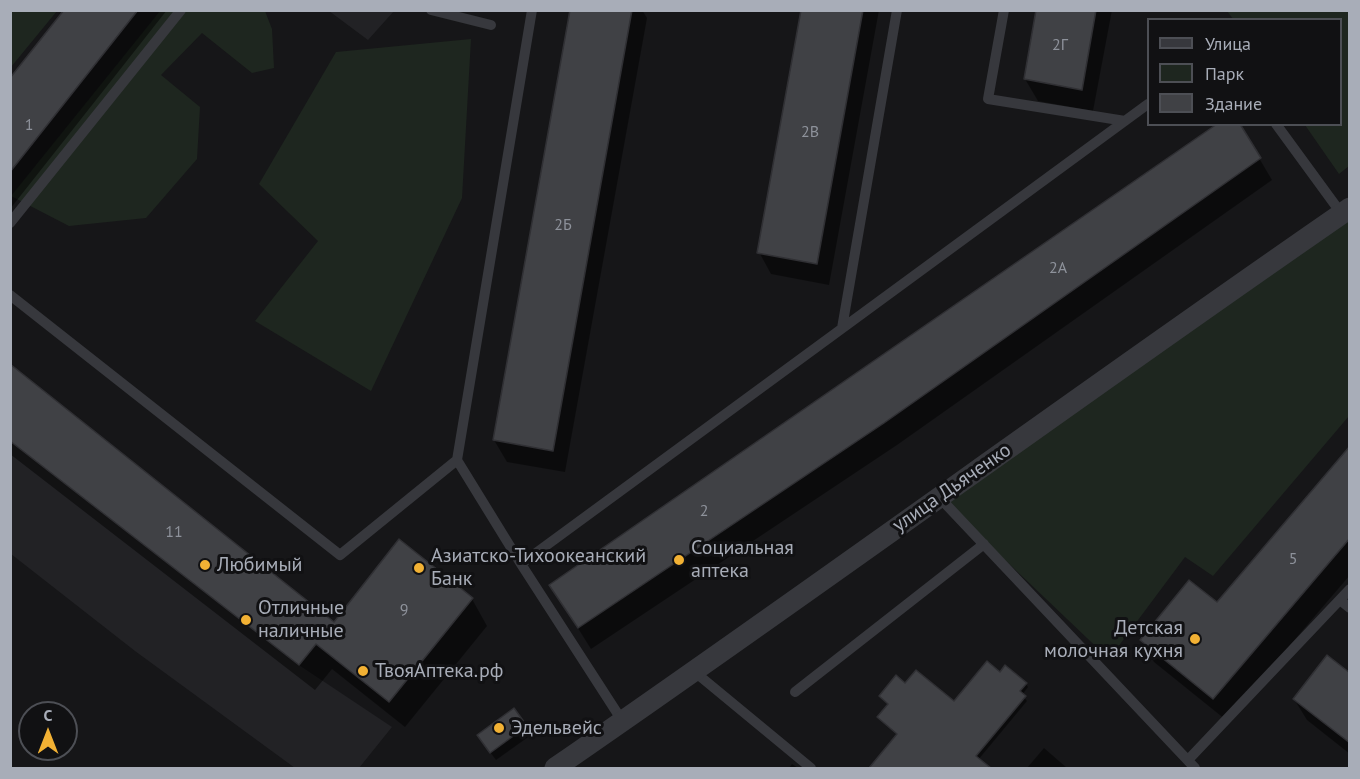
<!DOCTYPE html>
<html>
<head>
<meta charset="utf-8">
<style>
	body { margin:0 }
	#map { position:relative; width:1360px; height:779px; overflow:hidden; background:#161618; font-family:"PT Sans",sans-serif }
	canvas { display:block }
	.frame { position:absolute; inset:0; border:12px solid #a8adb8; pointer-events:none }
	.legend { position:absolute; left:1147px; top:18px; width:195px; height:108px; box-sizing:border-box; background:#111113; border:2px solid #4d4f55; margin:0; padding:8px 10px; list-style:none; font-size:18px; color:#a8adb8 }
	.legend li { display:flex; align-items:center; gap:12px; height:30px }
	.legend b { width:30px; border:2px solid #4d4f55 }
	.north { position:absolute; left:18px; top:701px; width:60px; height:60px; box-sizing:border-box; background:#111113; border:2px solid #4d4f55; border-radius:50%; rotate:0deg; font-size:16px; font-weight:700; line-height:24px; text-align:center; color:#a8adb8 }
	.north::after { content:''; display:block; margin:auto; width:21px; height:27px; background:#f2b134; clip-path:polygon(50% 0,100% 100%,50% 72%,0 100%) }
</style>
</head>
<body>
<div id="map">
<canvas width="1360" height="779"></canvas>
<div class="frame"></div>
<ul class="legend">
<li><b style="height:8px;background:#37383d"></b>Улица</li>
<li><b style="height:16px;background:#1e261f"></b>Парк</li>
<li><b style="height:16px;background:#404145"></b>Здание</li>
</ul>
<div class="north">С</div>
</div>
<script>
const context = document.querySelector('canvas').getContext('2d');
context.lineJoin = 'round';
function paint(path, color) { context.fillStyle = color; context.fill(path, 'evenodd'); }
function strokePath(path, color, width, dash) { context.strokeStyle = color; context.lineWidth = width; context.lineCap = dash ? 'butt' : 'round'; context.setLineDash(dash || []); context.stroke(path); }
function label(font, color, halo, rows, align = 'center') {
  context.font = font + ' "PT Sans",sans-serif'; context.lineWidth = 6; context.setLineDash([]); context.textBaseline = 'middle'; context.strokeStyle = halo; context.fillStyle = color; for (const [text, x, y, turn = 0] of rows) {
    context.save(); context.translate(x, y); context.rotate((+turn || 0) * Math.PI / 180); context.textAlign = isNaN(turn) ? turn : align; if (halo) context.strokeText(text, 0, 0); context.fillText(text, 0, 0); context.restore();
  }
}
const built = new Path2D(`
	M329,11h65l-26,29z
	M10,441l289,224 93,62 -33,41h-64l-160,-117 -124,-97z`);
const green = new Path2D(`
	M11,10l46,1 -46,56 -1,-56z
	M160,11h105l7,18 2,39 -22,5 -50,-40 -41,42 39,32 -3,52 -51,59 -77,8 -58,-30z
	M1227,11h122v155l-10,8 -34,-49 35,-1v-104l-107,-1z
	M471,39l-9,159 -91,193 -116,-70 63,-80 -59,-57 77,-132z
	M1349,208v208l-136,160 -28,-19 -76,102 -170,-162z`);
const shadow = new Path2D(`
	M66,10h101l-157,199v-128z
	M572,10h70l5,8 -82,454 -58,-10 -13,-22z
	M803,10h76l-50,275 -58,-11 -12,-22z
	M1038,10h74l-19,101 -55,-10 -13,-22z
	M1259,158l13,22 -375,265 -306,204 -40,-64z
	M10,366l324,258 138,-25 15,27 -82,101 -73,-58 -17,21 -305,-236z
	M1350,448v127l-124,145 -72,-58 -13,-22 76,-36z
	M1000,674l26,10 2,3 -6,8 5,6 -49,59 11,8h-118l27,-33 -19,-18 10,-12 -8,-9 24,-11 50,18z
	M1350,675v79l-43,-34 -13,-21z
	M526,727l5,8 -35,25 -12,-16z
	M1044,748l23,20h-40z
	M792,764l6,4h-9z`);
const building = new Path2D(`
	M64,10h74l-128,162v-94z
	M570,10h62l-79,441 -60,-11z
	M801,10h62l-46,254 -60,-11z
	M1036,10h60l-14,80 -58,-11z
	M1217,124h23l21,34 -377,265 -306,205 -29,-43z
	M10,364l324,258 65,-83 74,59 -84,104 -73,-58 -17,21 -289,-224z
	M1350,446v92l-137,161 -73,-59 49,-60 28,22z
	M1327,655l23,18v70l-57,-44z
	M987,661l13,11 5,-7 22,18 -7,8 6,5 -50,60 15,12h-122l28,-34 -20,-17 11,-13 -9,-8 17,-21 9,8 11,-13 38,31z
	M514,708l13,18 -37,27 -13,-18z`);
const lane = new Path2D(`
	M431,10l60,15
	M532,10l-75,450 64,104 102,158
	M1004,10l-16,89 137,22
	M1276,124l65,89
	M10,223l171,-213
	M10,295l330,260 117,-95
	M842,328l55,-318
	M939,497l256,271
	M521,564l627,-460
	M1340,600l10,8
	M696,673l115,95
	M795,692l189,-148
	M1188,760l162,-171`);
const street = new Path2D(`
	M555,768c267,-184 528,-376 795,-560`);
const markers = [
	[679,560,6,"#f2b134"],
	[205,565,6,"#f2b134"],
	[419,568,6,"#f2b134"],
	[246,620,6,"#f2b134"],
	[1195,639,6,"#f2b134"],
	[363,671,6,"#f2b134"],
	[499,728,6,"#f2b134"]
];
const numberNames = [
	["2Г",1060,45],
	["1",29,125],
	["2В",810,132],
	["2Б",563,225],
	["2А",1058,268],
	["2",704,511],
	["11",174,532],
	["5",1293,559],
	["9",404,610]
];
const streetNames = [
	["улица Дьяченко",952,488,-35]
];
const poiNames = [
	["Социальная",691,548],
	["аптека",691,571],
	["Азиатско-Тихоокеанский",431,556],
	["Банк",431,579],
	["Любимый",217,565],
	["Отличные",258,608],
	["наличные",258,631],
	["Детская",1183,628,"right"],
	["молочная кухня",1183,651,"right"],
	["ТвояАптека.рф",375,671],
	["Эдельвейс",511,728]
];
paint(built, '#222225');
paint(green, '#1e261f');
paint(shadow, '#0007');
paint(building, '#404145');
strokePath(building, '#303034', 1.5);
strokePath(lane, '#37383d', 10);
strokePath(street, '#37383d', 21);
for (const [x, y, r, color] of markers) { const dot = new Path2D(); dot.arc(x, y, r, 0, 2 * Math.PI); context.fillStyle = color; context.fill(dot); strokePath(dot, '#111113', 2); }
label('16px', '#8e929b', null, numberNames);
label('20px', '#a8adb8', '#111113', streetNames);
label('20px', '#a8adb8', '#111113', poiNames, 'left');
</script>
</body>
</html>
